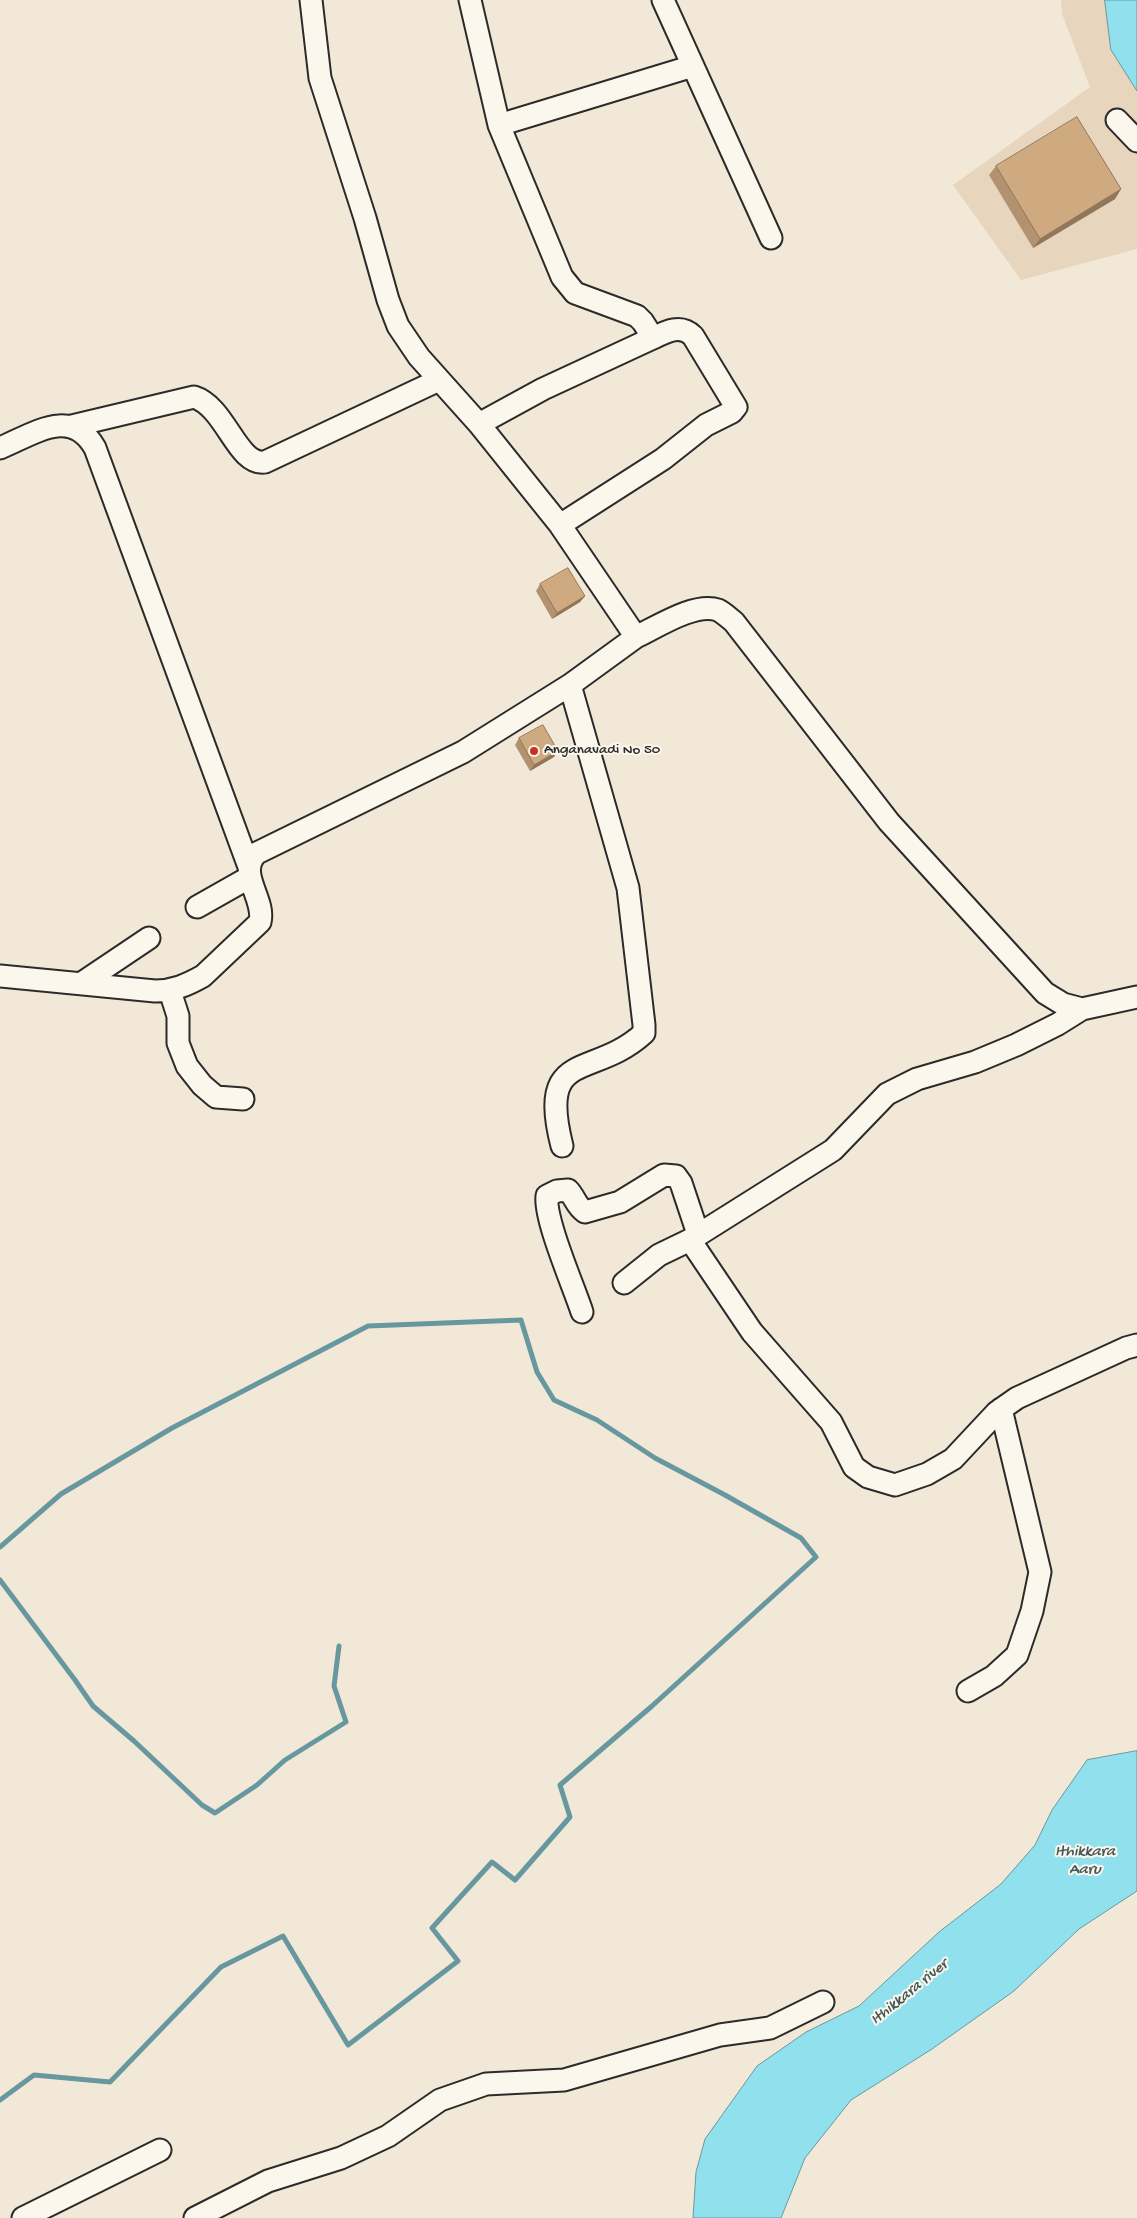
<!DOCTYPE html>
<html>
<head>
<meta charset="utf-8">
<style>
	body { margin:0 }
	canvas { display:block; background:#f2e8d7 }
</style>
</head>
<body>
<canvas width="1137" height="2218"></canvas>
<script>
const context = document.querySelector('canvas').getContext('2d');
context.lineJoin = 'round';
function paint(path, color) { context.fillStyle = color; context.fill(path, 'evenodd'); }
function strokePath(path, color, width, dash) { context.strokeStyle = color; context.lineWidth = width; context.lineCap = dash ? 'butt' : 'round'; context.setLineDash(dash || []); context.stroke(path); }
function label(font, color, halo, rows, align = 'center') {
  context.font = font + ' "Gochi Hand",sans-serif'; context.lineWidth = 4; context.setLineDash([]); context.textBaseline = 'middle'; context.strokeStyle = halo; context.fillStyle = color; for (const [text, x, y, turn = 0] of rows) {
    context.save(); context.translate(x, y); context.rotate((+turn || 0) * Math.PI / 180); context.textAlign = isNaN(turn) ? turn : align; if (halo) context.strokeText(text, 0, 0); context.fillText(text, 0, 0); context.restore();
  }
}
const built = new Path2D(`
	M1061,0h76v249l-116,31 -68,-95 137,-98 -28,-73z`);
const water = new Path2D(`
	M1105,0h32v91l-26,-41z
	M1137,1751v140l-58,38 -65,62 -82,58 -81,51 -46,58 -24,60h-88l3,-46 9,-33 52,-73 49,-34 53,-26 80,-74 62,-48 34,-39 17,-35 35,-50z`);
const stream = new Path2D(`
	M0,1547l61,-53 111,-66 196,-102 153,-6 16,52 17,28 43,20 58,38 70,37 76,43 15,19 -164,149 -92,79 10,32 -55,63 -23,-18 -60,66 26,33 -110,84 -65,-109 -62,31 -111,115 -76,-7 -34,25
	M0,1580l75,100 18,26 41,35 68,64 13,8 42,-28 28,-25 61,-38 -12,-36 5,-40`);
const minor = new Path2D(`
	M311,0l9,78 45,140 23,82 10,26 21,31 60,67 81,101 76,112c21,-10 59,-35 82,-27 6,3 11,8 16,12l155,200 156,171 18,11 19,5 55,-12
	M470,0l29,125 63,152 13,16 62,23 6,6 10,16c14,-7 28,-14 40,-2l43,71 -4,5 -26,13 -43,34 -103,66
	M663,0l108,238
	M1117,120l20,21
	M499,125l194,-59
	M479,424l64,-35 110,-51
	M72,426l122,-29c32,10 43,69 71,65l174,-82
	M0,448c34,-14 71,-42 95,0l154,419
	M197,907l53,-30
	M0,976l155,15c18,0 32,-6 48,-15l57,-54c6,-23 -24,-49 -3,-69l206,-101 107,-67 66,-48
	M82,983l67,-45
	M170,991l8,25v27l9,23 15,19 14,12 27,2
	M562,1146c-25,-99 31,-66 82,-113v-8l-16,-137 -58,-203
	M690,1240l62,92 79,90 23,45 14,10 27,8 32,-11 26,-15 44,-47 20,-14 109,-50 11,-3
	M624,1283l35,-28 31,-15 143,-90 54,-56 30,-15 58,-17 41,-17 42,-21 24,-15
	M582,1312c-8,-25 -38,-93 -35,-116l10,-5 11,-1c7,7 8,16 17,22l35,-10 44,-27 12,1 5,7 17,51
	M968,1691l26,-15 23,-21 15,-44 8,-39 -39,-163
	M23,2218l137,-68
	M195,2218l73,-37 73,-23 47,-22 52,-36 46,-16 78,-4 156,-45 50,-7 53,-26`);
const wall = new Path2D(`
	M996,166l125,23 -6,10 -82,49 -44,-73z
	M540,584l45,12 -5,6 -28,17 -16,-28z
	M519,738l35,19 -24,14 -15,-26z`);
const shadedWall = new Path2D(`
	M1121,189l-6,10 -82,49 7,-9z
	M585,596l-5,6 -28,17 5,-6z
	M558,751l-4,6 -24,14 4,-6z`);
const building = new Path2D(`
	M1077,117l44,72 -81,50 -44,-73z
	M568,568l17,28 -28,17 -17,-29z
	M543,725l15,26 -24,14 -15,-27z`);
const markers = [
	[534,751,5,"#c8321e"]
];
const poiNames = [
	["Anganavadi No 50",544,751]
];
const waterNames = [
	["Ithikkara",1085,1853],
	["Aaru",1085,1871],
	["Ithikkara river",910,1993,-39]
];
paint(built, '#e8d5bd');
paint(water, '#90e0ed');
strokePath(water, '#68989f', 1);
strokePath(stream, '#68989f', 5);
strokePath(minor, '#2b2b2b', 25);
strokePath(minor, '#fbf7ec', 21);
paint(wall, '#b2926f');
paint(shadedWall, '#91775a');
paint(building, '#cfaa81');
strokePath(building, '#91775a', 1);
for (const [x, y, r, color] of markers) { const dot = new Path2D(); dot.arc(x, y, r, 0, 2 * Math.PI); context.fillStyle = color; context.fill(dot); strokePath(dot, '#fbf7ec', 2); }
label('15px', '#2b2b2b', '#fbf7ec', poiNames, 'left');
label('italic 16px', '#44585c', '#fbf7ec', waterNames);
</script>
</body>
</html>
